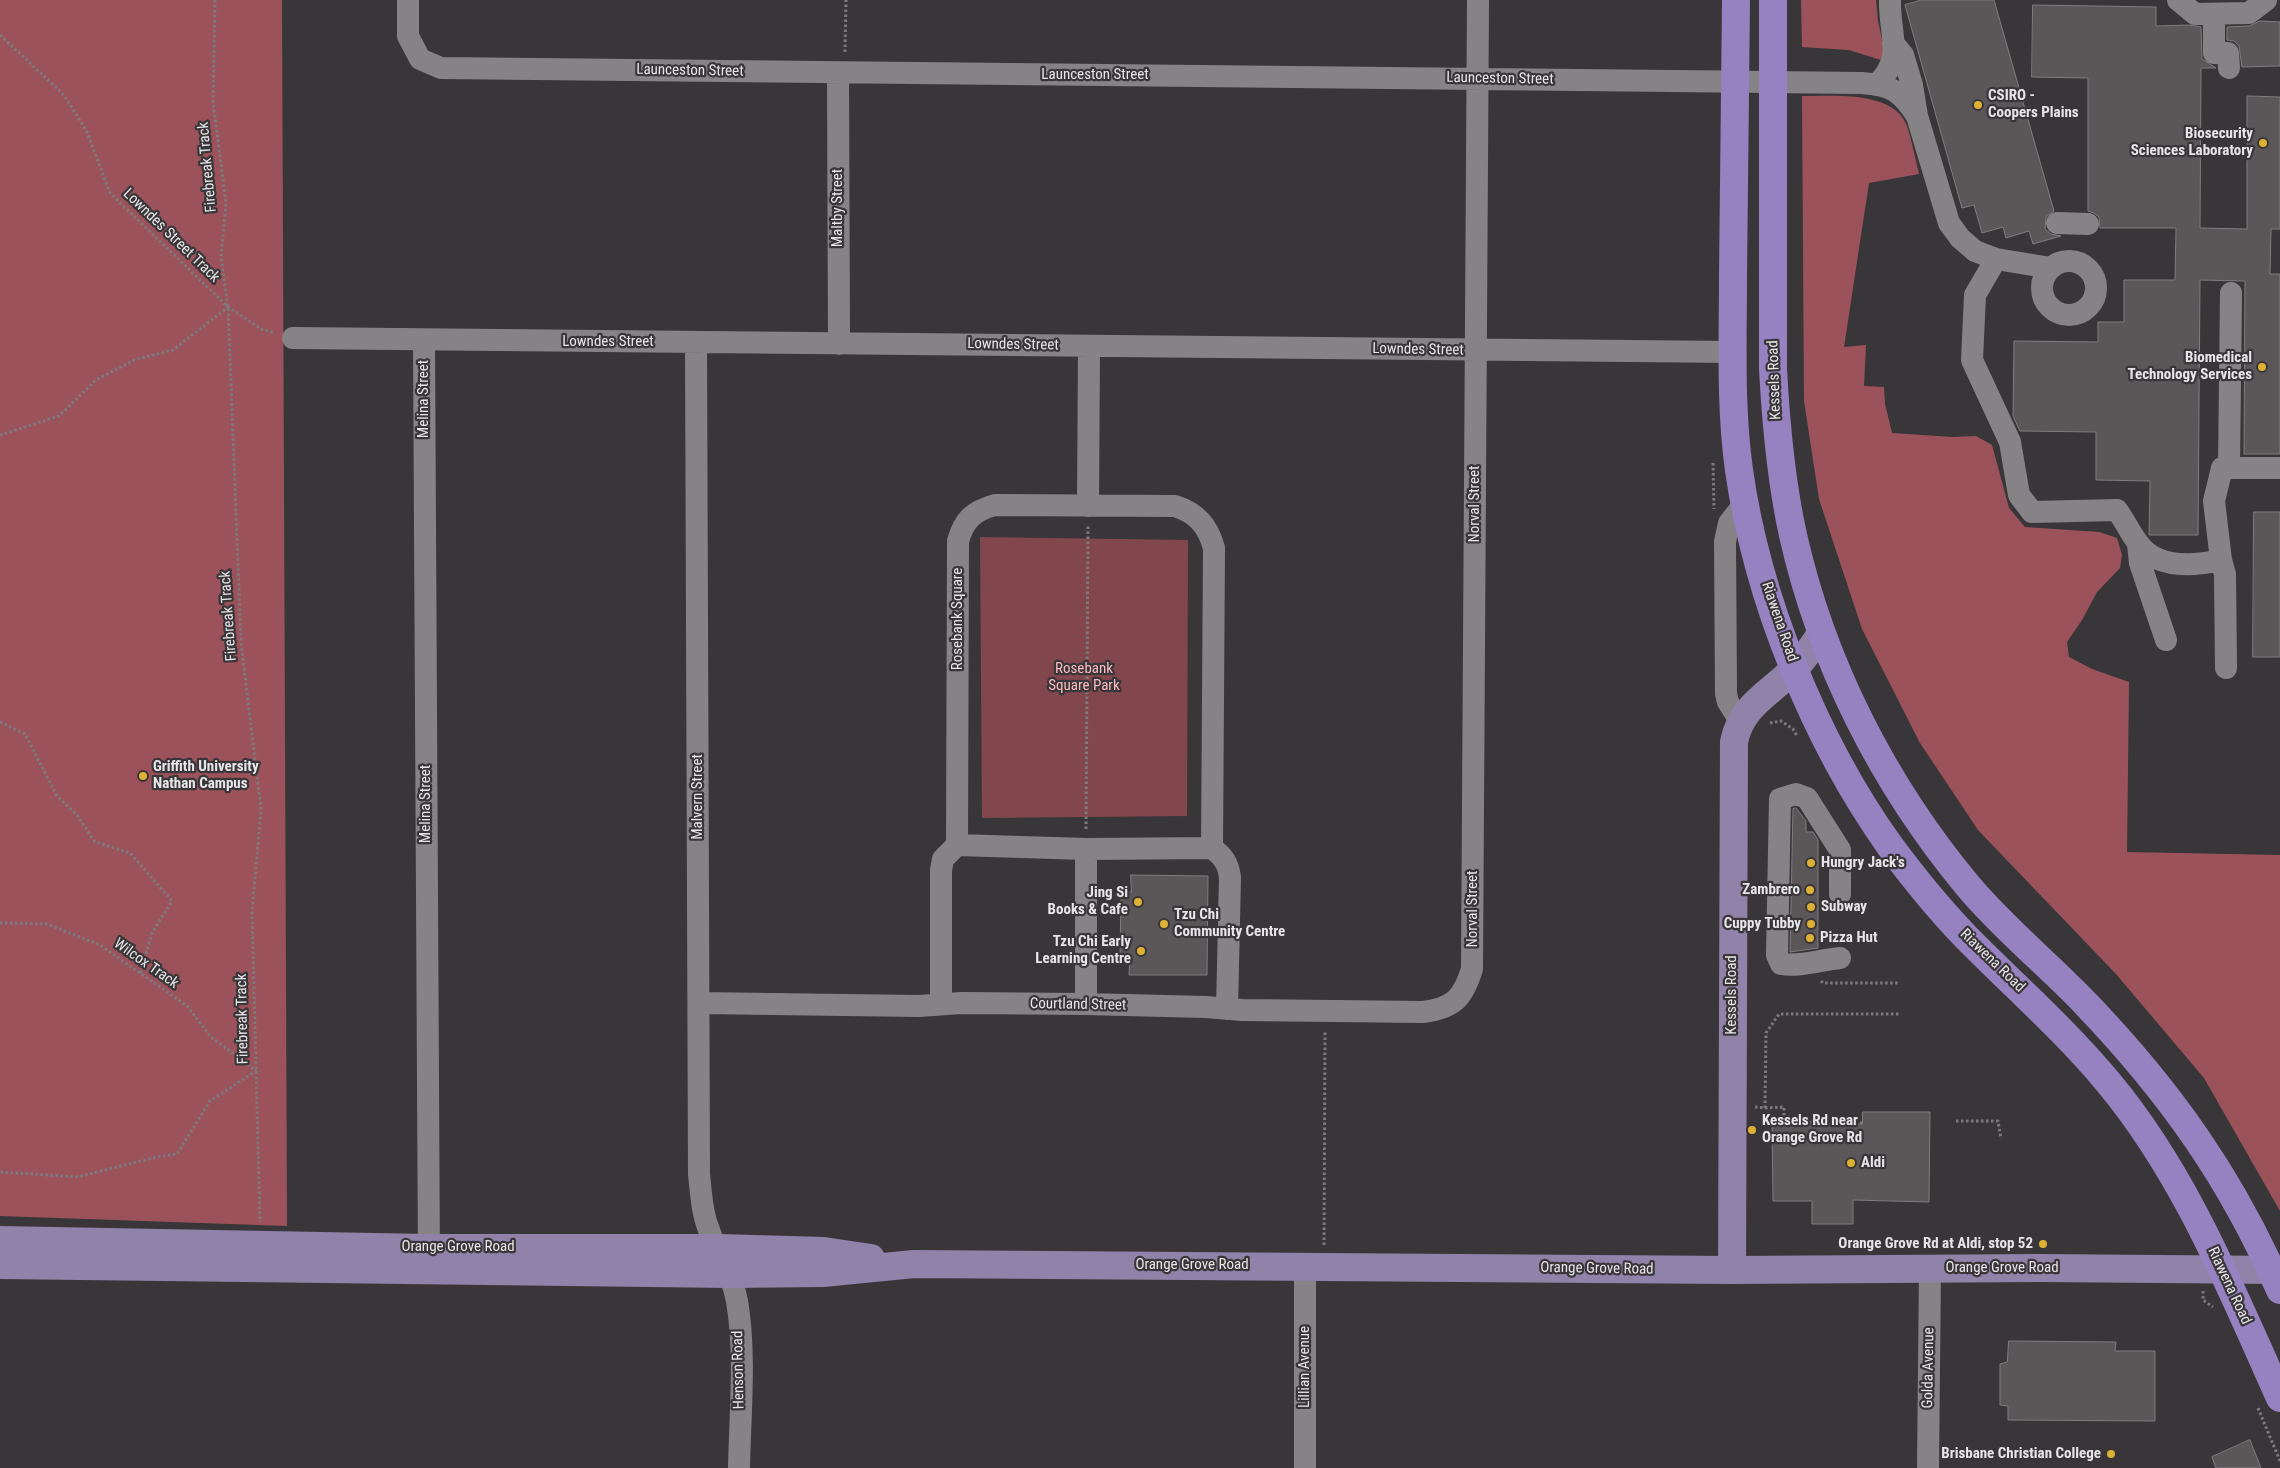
<!DOCTYPE html>
<html>
<head>
<meta charset="utf-8">
<style>
	body { margin:0 }
	canvas { display:block; background:#393639 }
</style>
</head>
<body>
<canvas width="2280" height="1468"></canvas>
<script>
const context = document.querySelector('canvas').getContext('2d');
context.lineJoin = 'round';
function paint(path, color) { context.fillStyle = color; context.fill(path, 'evenodd'); }
function strokePath(path, color, width, dash) { context.strokeStyle = color; context.lineWidth = width; context.lineCap = dash ? 'butt' : 'round'; context.setLineDash(dash || []); context.stroke(path); }
function label(font, color, halo, rows, align = 'center') {
  context.font = font + ' "Roboto Condensed",sans-serif'; context.lineWidth = 4.5; context.setLineDash([]); context.textBaseline = 'middle'; context.strokeStyle = halo; context.fillStyle = color; for (const [text, x, y, turn = 0] of rows) {
    context.save(); context.translate(x, y); context.rotate((+turn || 0) * Math.PI / 180); context.textAlign = isNaN(turn) ? turn : align; if (halo) context.strokeText(text, 0, 0); context.fillText(text, 0, 0); context.restore();
  }
}
const green = new Path2D(`
	M980,537l208,3 -1,276 -205,2z`);
const forest = new Path2D(`
	M0,0h282l5,1226 -287,-10z
	M1801,0h75l2,21 9,41 -38,-12 -47,-3z
	M1802,96c31,0 92,-6 105,30 5,15 8,32 12,48l-50,9 -25,164 22,-2 -2,41 20,1 1,17 7,29 60,4 24,-1 16,9 17,63 16,19 74,5 18,6 5,17 -2,13 -23,24 -15,28 -15,22 2,15 23,12 37,13 -2,170 153,3v356l-76,-133 -88,-104 -138,-144 -58,-87 -58,-114 -43,-130 -15,-98z`);
const building = new Path2D(`
	M1922,0h72l60,211 -8,6 -1,12 6,5 10,2 -28,8 -4,-13 -23,7 -3,-11 -21,6 -8,-28 -12,3 -57,-203z
	M2033,5l123,2v19l33,-1 12,2 1,32 14,9h-15l-1,160 47,1v-133l33,1v132h-9l-1,45h10v180h-36l1,-173 -45,-1 -2,255h-49l1,-54 -54,-1v-48l-76,-1 -7,-15 1,-75 84,1v-20h26v-42h51l1,-52h-76l-1,-11 -5,-4 -6,-2v-133l-56,-1z
	M2260,21l20,1v44l-38,1 -3,-21 -5,-5 -7,-1v-13l22,-1z
	M2254,512h26v145h-27z
	M1796,808l10,13v11h7l5,8v108l-28,4 3,-143z
	M1131,875l77,1 -1,99h-78l1,-18h-10l1,-65h10z
	M1863,1112h67l-1,90 -76,-2v24h-41v-23h-39l-1,-78 90,1z
	M2009,1341l107,1 -1,9h40v70l-147,-1v-14l-8,-1v-41l7,-2z
	M2250,1440l11,28h-45l-4,-11z`);
const path = new Path2D(`
	M215,0l-2,102 13,101 -5,54 7,50 13,335 20,168 -9,101 8,311
	M0,35l64,60 23,37 23,61 118,114 33,22 14,4
	M845,52l1,-52
	M0,435l59,-19 37,-36 38,-20 39,-10 55,-43
	M1713,463l1,46
	M0,722l25,12 32,62 20,19 18,27 35,11 42,48 -20,32 -12,42
	M1770,723l11,-2 12,8 4,7
	M1086,829l2,-304
	M0,923l47,1 53,21 87,61 23,30 46,35 -46,30 -33,53 -21,3 -78,20 -78,-5
	M1821,981l2,2h77
	M1755,1107l10,1 1,-75 13,-19h120
	M1765,1108l19,-1v15l78,1
	M1956,1121h42l3,18
	M1324,1245l1,-214
	M2203,1291v9l10,7
	M2258,1408l22,53`);
const minor = new Path2D(`
	M408,0v36l12,23 21,9 1421,15c29,2 39,8 55,33
	M2178,0l17,14 54,-1 17,-13
	M2214,14v39h14l1,15
	M1893,43l10,12 9,30 5,31 32,107 11,15 15,13 21,8 55,9
	M838,73l1,271
	M1877,84c28,-26 12,-50 13,-84
	M2057,223l31,1
	M1996,259l-21,36 -3,65 38,82 9,53 13,17 85,-2c8,11 13,23 21,33 19,27 56,23 83,17l-7,-59 8,-33h58
	M2042 288a27 27 0 1 1 54 0a27 27 0 1 1-54 0Z
	M293,338l1440,14
	M424,340l5,925
	M696,342l3,832c2,19 3,39 10,56 8,25 23,43 28,71 9,53 3,113 2,167
	M2229,468l2,-175
	M995,505l180,1c22,7 33,20 39,42l-2,300 -126,1 -129,-4 1,-304c6,-21 15,-30 37,-36z
	M1088,506l1,-160
	M2138,544l2,19 26,77
	M2221,560l4,14 1,94
	M1740,721l-12,-19 -2,-8 -1,-152 4,-19 15,-19
	M1212,848c11,8 16,15 18,29l-3,132
	M1086,849v155
	M1840,958c-20,2 -40,9 -59,6l-4,-9 3,-156 16,-5 11,4 33,52v44
	M699,1003l220,3 42,-3 125,1 120,3 36,3 181,2c31,-4 40,-14 49,-43l6,-969
	M941,1004v-134l2,-11 14,-14
	M1305,1468v-202
	M1928,1468l2,-200`);
const major = new Path2D(`
	M0,1240l428,8h290l106,3 47,7
	M0,1265l730,9 93,-1 91,-9 818,6 307,-2 241,2
	M1732,1270l2,-528c7,-37 37,-49 61,-74 10,-10 18,-23 26,-34`);
const highway = new Path2D(`
	M1736,0c-1,92 -2,183 -3,275 0,65 -3,131 6,195 18,128 76,271 151,376 23,31 48,62 75,90 48,49 99,93 143,146 77,92 123,207 172,316
	M1773,0v369c3,56 8,112 20,166 29,129 91,250 175,351 36,43 80,78 119,119 83,87 145,174 193,285`);
const markers = [
	[1978,105,5,"#ddb133"],
	[2263,143,5,"#ddb133"],
	[2262,367,5,"#ddb133"],
	[143,776,5,"#ddb133"],
	[1811,863,5,"#ddb133"],
	[1810,890,5,"#ddb133"],
	[1138,902,5,"#ddb133"],
	[1811,907,5,"#ddb133"],
	[1164,924,5,"#ddb133"],
	[1811,924,5,"#ddb133"],
	[1810,938,5,"#ddb133"],
	[1141,951,5,"#ddb133"],
	[1752,1130,5,"#ddb133"],
	[1851,1163,5,"#ddb133"],
	[2043,1244,5,"#ddb133"],
	[2111,1454,5,"#ddb133"]
];
const streetNames = [
	["Launceston Street",690,71,1],
	["Launceston Street",1095,75],
	["Launceston Street",1500,79,1],
	["Firebreak Track",208,167,-95],
	["Maltby Street",838,208,-90],
	["Lowndes Street Track",171,236,44],
	["Lowndes Street",608,342],
	["Lowndes Street",1013,345,1],
	["Lowndes Street",1418,350,1],
	["Kessels Road",1775,380,-92],
	["Melina Street",424,399,-90],
	["Norval Street",1475,504,-90],
	["Firebreak Track",229,616,-94],
	["Rosebank Square",958,619,-90],
	["Riawena Road",1779,622,71],
	["Malvern Street",698,797,-90],
	["Melina Street",426,804,-90],
	["Norval Street",1473,909,-90],
	["Riawena Road",1992,961,44],
	["Wilcox Track",146,964,35],
	["Kessels Road",1732,995,-90],
	["Courtland Street",1078,1005,1],
	["Firebreak Track",243,1019,-91],
	["Orange Grove Road",458,1247],
	["Orange Grove Road",1192,1265],
	["Orange Grove Road",2002,1268],
	["Orange Grove Road",1597,1269,1],
	["Riawena Road",2229,1286,65],
	["Lillian Avenue",1305,1367,-90],
	["Golda Avenue",1929,1368,-89],
	["Henson Road",739,1370,-91]
];
const poiNames = [
	["CSIRO -",1988,96],
	["Coopers Plains",1988,113],
	["Biosecurity",2253,134,"right"],
	["Sciences Laboratory",2253,151,"right"],
	["Biomedical",2252,358,"right"],
	["Technology Services",2252,375,"right"],
	["Griffith University",153,767],
	["Nathan Campus",153,784],
	["Hungry Jack's",1821,863],
	["Zambrero",1800,890,"right"],
	["Jing Si",1128,893,"right"],
	["Books & Cafe",1128,910,"right"],
	["Subway",1821,907],
	["Tzu Chi",1174,915],
	["Community Centre",1174,932],
	["Cuppy Tubby",1801,924,"right"],
	["Pizza Hut",1820,938],
	["Tzu Chi Early",1131,942,"right"],
	["Learning Centre",1131,959,"right"],
	["Kessels Rd near",1762,1121],
	["Orange Grove Rd",1762,1138],
	["Aldi",1861,1163],
	["Orange Grove Rd at Aldi, stop 52",2033,1244,"right"],
	["Brisbane Christian College",2101,1454,"right"]
];
const parkNames = [
	["Rosebank",1084,669],
	["Square Park",1084,686]
];
paint(green, '#82464d');
paint(forest, '#9c525a');
paint(building, '#5b5759');
strokePath(building, '#807b7d', 1);
strokePath(path, '#7c7a7c', 3, [2.5, 2.5]);
strokePath(minor, '#868386', 22);
strokePath(major, '#9082a9', 28);
strokePath(highway, '#9681c1', 28);
for (const [x, y, r, color] of markers) { const dot = new Path2D(); dot.arc(x, y, r, 0, 2 * Math.PI); context.fillStyle = color; context.fill(dot); strokePath(dot, '#393639', 2); }
label('15px', '#e7e5e7', '#393639', streetNames);
label('bold 15px', '#e7e5e7', '#393639', poiNames, 'left');
label('15px', '#febbc1', '#393639', parkNames);
</script>
</body>
</html>
